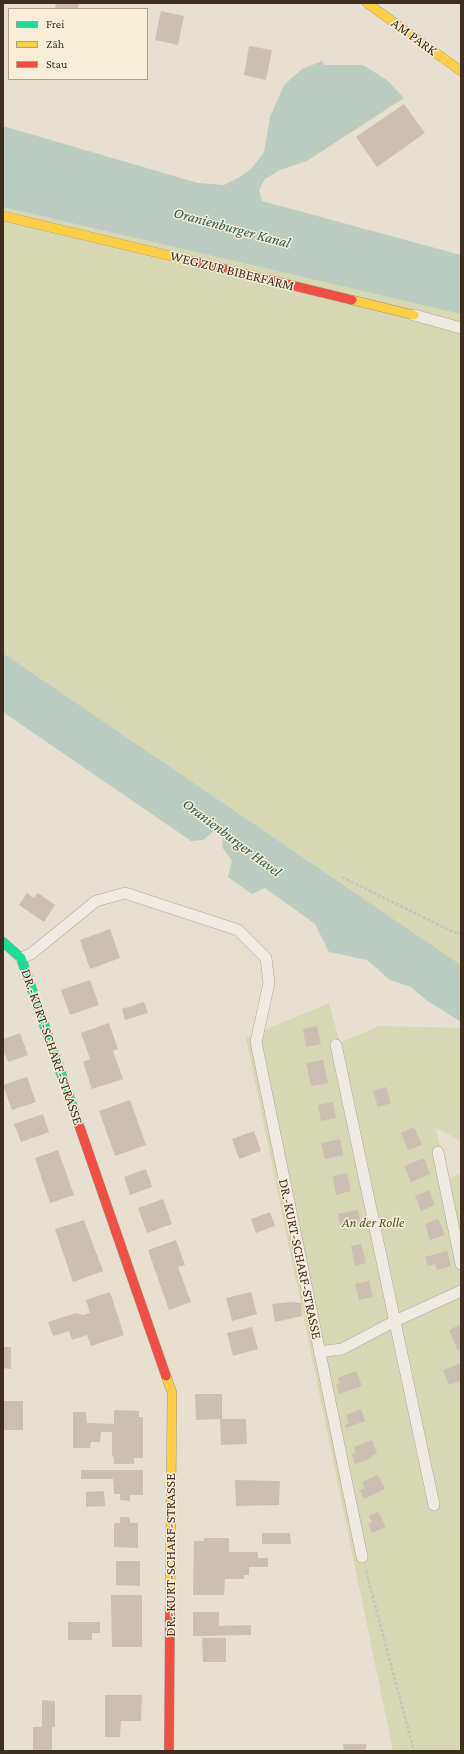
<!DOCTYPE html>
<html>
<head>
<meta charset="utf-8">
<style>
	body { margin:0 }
	#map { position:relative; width:464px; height:1754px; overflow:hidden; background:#e7e0d1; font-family:"Crimson Pro",serif }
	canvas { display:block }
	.frame { position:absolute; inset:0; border:4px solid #3d2e20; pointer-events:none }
	.legend { position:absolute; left:8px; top:8px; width:140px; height:72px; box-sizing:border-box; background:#f7eed8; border:1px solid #ada18e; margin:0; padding:5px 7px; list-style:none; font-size:12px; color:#3d2e20 }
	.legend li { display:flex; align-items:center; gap:8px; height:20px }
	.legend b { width:20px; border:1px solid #ada18e }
</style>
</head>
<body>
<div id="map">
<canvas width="464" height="1754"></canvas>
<div class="frame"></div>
<ul class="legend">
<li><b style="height:5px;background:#16e098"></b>Frei</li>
<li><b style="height:5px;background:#ffcf43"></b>Zäh</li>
<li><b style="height:5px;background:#f24e42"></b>Stau</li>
</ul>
</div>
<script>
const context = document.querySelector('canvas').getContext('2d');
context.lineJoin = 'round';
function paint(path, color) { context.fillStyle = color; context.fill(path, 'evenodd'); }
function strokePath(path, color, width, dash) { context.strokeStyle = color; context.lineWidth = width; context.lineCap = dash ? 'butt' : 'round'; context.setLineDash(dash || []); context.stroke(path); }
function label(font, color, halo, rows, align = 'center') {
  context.font = font + ' "Crimson Pro",serif'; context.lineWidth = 3; context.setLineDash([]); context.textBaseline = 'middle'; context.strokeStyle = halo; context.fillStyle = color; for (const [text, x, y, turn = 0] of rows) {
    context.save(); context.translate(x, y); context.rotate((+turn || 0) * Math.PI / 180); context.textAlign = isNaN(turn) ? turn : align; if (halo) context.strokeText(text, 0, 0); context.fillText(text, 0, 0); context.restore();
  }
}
const green = new Path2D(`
	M3,207l458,107v651l-458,-312z
	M329,1003l11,40 39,-17 82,2v113l-25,-13 12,50 13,-4v577h-68l-147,-713z`);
const water = new Path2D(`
	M322,61l2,4h39l24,15 17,18 -97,63 -27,9 -15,9 -6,11 3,11 199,54v59l-458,-107v-81l195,57 26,2 16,-8 12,-9 12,-16 6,-35 14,-32 18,-16z
	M3,653l458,312v57l-35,-22 -15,-13 -21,-7 -23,-20 -38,-8 -14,-28 -50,-36 -13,6 -24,-17 4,-16 -10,-14 1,-10 -9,-6 -11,9 -12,1 -188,-129z`);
const building = new Path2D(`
	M56,3h16l7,1 -1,5h-23z
	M161,11l23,5 -6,29 -23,-5z
	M249,46l23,4 -6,30 -22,-5z
	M404,104l21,29 -48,34 -21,-30z
	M27,893l7,5 4,-5 17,12 -11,17 -25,-17z
	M110,929l10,29 -30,11 -10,-29z
	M90,980l9,25 -29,10 -9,-25z
	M144,1002l4,11 -23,7 -3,-11z
	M109,1023l9,26 -5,2 10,28 -31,10 -9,-27 7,-3 -9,-26z
	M317,1026l4,18 -15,3 -3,-18z
	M20,1033l8,22 -20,7 -5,-13v-10z
	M323,1060l5,23 -17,3 -5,-23z
	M27,1077l9,25 -24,8 -9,-25z
	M386,1087l5,16 -13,4 -5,-16z
	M130,1100l16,45 -31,11 -16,-45z
	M333,1102l3,16 -15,3 -3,-16z
	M43,1114l6,18 -28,10 -7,-18z
	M414,1127l8,18 -14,5 -7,-17z
	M254,1131l7,20 -22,8 -7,-20z
	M340,1139l3,16 -18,4 -4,-16z
	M58,1150l16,45 -24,8 -15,-45z
	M424,1158l6,16 -19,8 -7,-16z
	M146,1169l6,18 -22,8 -6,-18z
	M347,1173l4,18 -15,4 -3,-19z
	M429,1190l6,15 -14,6 -6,-15z
	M163,1199l9,25 -25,9 -9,-25z
	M358,1210l3,16 -20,4 -3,-16z
	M270,1212l5,14 -19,7 -5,-14z
	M438,1219l7,16 -15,5 -5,-16z
	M84,1220l19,51 -30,11 -18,-53z
	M176,1240l9,25 -7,2 13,35 -22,8 -21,-60z
	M361,1244l5,19 -11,3 -4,-20z
	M447,1251l4,15 -14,4 -2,-6 -7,2 -3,-9z
	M369,1281l4,16 -14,3 -4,-16z
	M110,1292l14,43 -33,11 -4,-11 -15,5 -3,-9 -16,5 -5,-14 28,-9 7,2 7,-2 -4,-13z
	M251,1292l6,22 -25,7 -6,-23z
	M292,1302l9,1 1,13 -27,6 -3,-18z
	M459,1325l2,4v20l-3,2 -9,-21z
	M252,1327l6,22 -25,7 -6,-23z
	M3,1347h8v22l-8,-1z
	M461,1363v18l-12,4 -6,-15z
	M356,1371l6,15 -23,8 -3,-9 4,-2 -2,-5z
	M195,1394h27v25h24l1,25 -26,1 -1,-26 -24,1z
	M3,1401h20v29h-20z
	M361,1409l4,12 -19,7 -1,-3 4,-2 -3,-8z
	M114,1410l25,1v6h4v41h-9v6h-20v-7l-2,-1v-24h-11l-1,10h-9l-1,6h-17v-36h13l1,11 27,1z
	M372,1440l5,13 -6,3 1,2 -17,6 -3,-10 4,-1 -2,-6z
	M81,1470h62v25h-13v6l-10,-1v-6h-6l-1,-15h-32z
	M378,1475l7,14 -21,10 -4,-9 5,-2 -3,-6z
	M235,1480l45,1 -1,24 -43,1z
	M104,1491l1,15 -19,1v-15z
	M378,1512l8,15 -14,6 -4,-9 4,-2 -3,-6z
	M120,1517h9l1,6h8v25l-24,-1v-24h6z
	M262,1533h28l1,11h-29z
	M204,1538h25v14h29v6h10v9h-19v8h-5v4h-19l-1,16h-31l1,-54h10z
	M116,1561h24v25l-24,-1z
	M111,1595h31v52h-30z
	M193,1612h26v14l32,-1v10l-58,1z
	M68,1622h32v11h-8v7h-24z
	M202,1638h24v24h-23z
	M105,1695h37l-1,26h-20l-1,16h-15z
	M42,1700l13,1v26h-3v24h-19v-24h9z
	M343,1744h23v7h-22z`);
const path = new Path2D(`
	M313,155l87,-60
	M342,877l109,54 10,3
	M366,1571l48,180`);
const lane = new Path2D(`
	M414,315l47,13
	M21,958l10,-4 65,-53 29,-8 113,37 28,28 3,25 -13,59 106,515
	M336,1045l98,460
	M438,1152l23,112
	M319,1352l23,-3 53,-28 66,-30`);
const fast = new Path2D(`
	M3,942l18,16 59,170`);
const slow = new Path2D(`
	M367,3l94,68
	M3,216l189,45
	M352,300l62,15
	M166,1376l6,17 -2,212`);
const jam = new Path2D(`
	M192,261l160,39
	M80,1128l86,248
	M169,1751l1,-146`);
const streetNames = [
	["AM PARK",414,37,36],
	["WEG ZUR BIBERFARM",232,271,14],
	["DR.-KURT-SCHARF-STRASSE",52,1047,71],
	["DR.-KURT-SCHARF-STRASSE",300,1259,78],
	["DR.-KURT-SCHARF-STRASSE",171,1555,-90]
];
const parkNames = [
	["An der Rolle",373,1223]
];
const waterNames = [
	["Oranienburger Kanal",232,228,15],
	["Oranienburger Havel",232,838,37]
];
paint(green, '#d6d7b3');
paint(water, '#bcccc2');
paint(building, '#cbbfb2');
strokePath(lane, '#ada599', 12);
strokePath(fast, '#9c958a', 10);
strokePath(slow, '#9c958a', 10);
strokePath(jam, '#9c958a', 10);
strokePath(path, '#c8c2b9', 2.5, [3, 2]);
strokePath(lane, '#efebe3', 11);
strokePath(fast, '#16e098', 9);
strokePath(slow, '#ffcf43', 9);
strokePath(jam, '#f24e42', 9);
label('14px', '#3d2e20', '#f7eed8', streetNames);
label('italic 14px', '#4d5a26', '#f7eed8', parkNames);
label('italic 15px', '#2f5d5a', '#f7eed8', waterNames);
</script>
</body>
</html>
